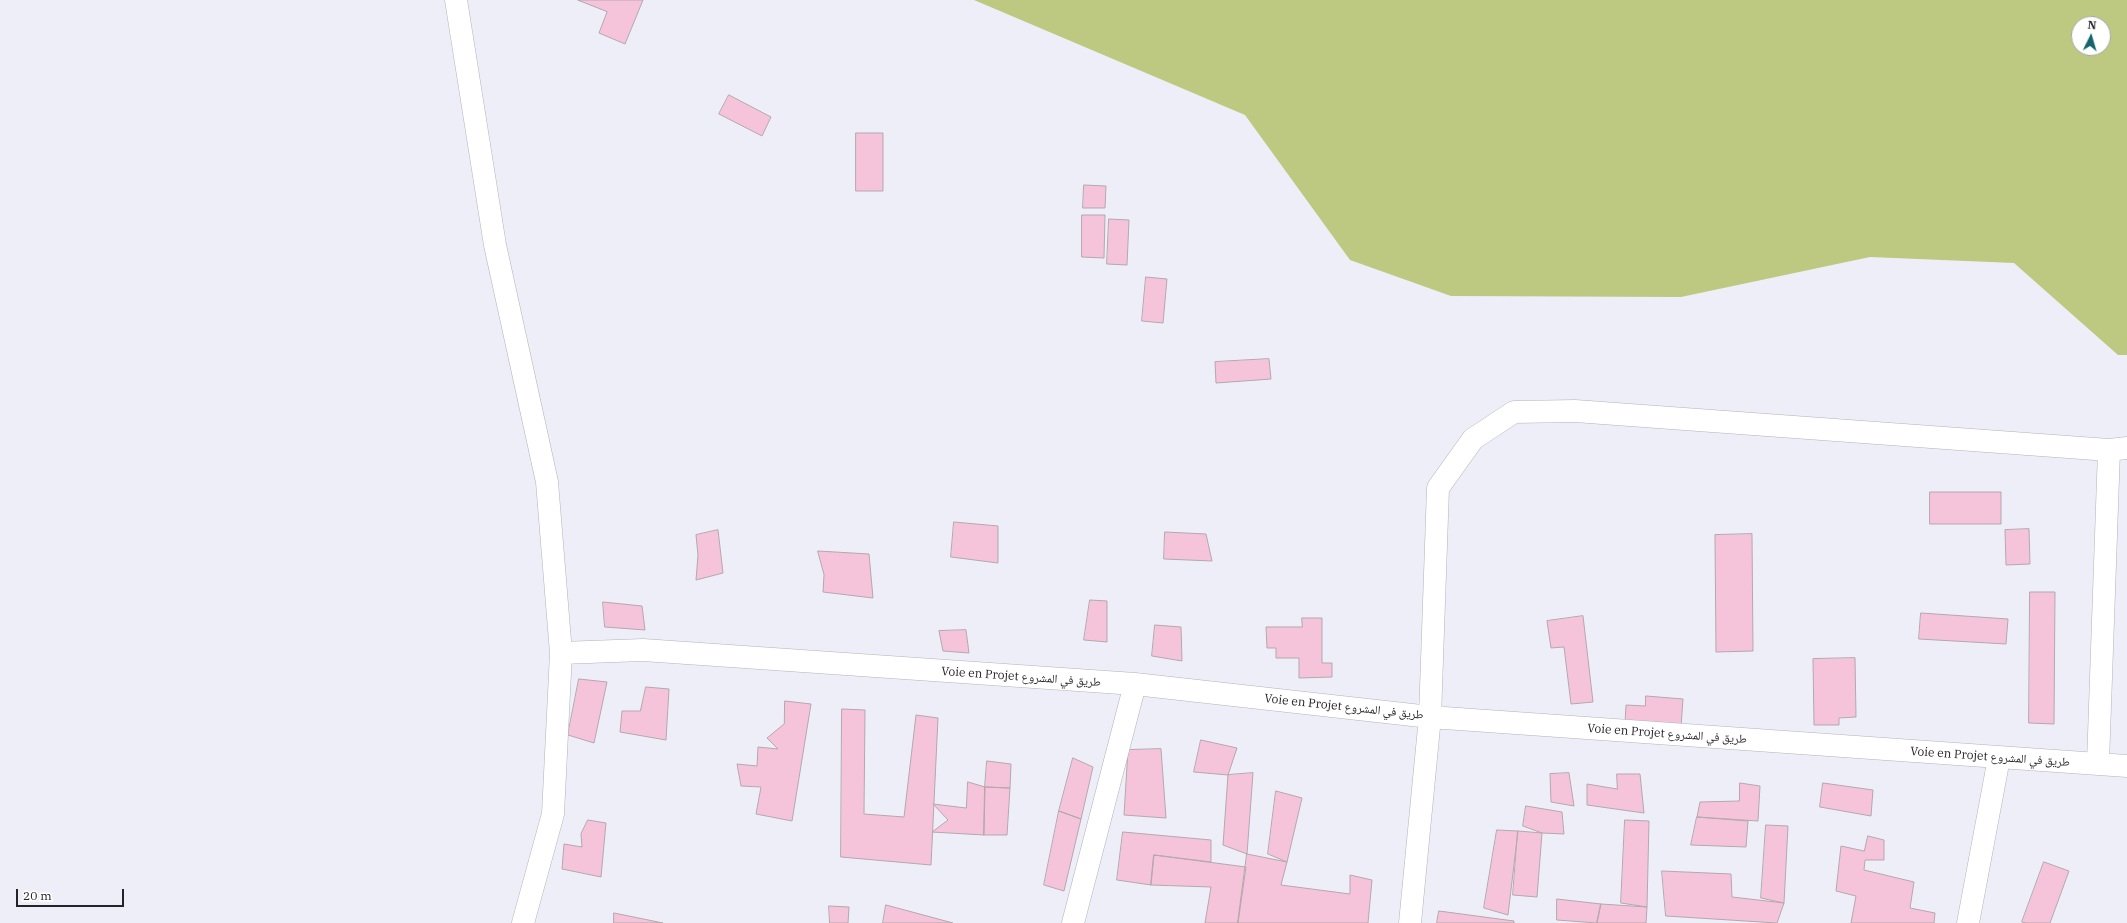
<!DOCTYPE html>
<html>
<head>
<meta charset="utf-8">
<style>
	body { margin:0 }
	#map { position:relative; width:2127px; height:923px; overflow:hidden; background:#eeeef9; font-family:"IBM Plex Serif",serif }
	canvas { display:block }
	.north { position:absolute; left:2071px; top:16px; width:40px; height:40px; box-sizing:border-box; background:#fff; border:1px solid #a7a7a9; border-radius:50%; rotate:5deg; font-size:11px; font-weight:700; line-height:16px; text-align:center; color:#242428 }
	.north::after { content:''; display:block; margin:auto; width:14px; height:18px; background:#16646c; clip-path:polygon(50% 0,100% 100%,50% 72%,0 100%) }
	.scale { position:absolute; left:16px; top:889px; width:108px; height:18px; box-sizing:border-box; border:2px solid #242428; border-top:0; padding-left:5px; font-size:12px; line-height:14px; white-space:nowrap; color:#242428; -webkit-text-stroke:3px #fff; paint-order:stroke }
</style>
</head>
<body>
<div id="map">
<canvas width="2127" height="923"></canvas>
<div class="north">N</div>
<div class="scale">20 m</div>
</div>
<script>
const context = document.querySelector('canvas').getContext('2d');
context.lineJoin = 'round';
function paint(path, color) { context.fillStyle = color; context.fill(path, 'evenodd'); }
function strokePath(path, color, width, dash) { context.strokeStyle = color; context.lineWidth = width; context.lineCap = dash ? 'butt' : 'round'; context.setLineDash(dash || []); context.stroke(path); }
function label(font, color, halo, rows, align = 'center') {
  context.font = font + ' "IBM Plex Serif","Noto Naskh Arabic",serif'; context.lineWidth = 3; context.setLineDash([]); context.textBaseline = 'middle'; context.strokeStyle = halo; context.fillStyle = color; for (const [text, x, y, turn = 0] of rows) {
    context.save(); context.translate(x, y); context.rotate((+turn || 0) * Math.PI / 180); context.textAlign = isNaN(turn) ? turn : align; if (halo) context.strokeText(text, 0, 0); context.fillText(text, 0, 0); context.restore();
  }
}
const green = new Path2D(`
	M974,0h1153v355h-9l-104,-92 -144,-6 -189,40 -230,-1 -101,-36 -105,-145zM2079,24h24v24h-24z`);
const building = new Path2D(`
	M578,0h65l-18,44 -26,-11 8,-21z
	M729,95l42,22 -9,19 -43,-22z
	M856,133h27v58h-27z
	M1084,185l22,1 -1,22h-22z
	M1082,215h23l-1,43 -22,-1z
	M1109,219l20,1 -2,45 -20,-1z
	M1146,277l21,2 -4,44 -21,-2z
	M1269,359l2,20 -55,4 -1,-21z
	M1930,492h71v32h-71z
	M954,522l44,4v37l-47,-6z
	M2029,529l1,35 -24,1 -1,-35z
	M718,530l5,43 -27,7 2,-25 -2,-20z
	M1165,532l41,2 6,27 -48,-2z
	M1752,534l1,117 -37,1 -1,-117z
	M818,551l51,3 4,44 -50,-6 1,-17z
	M2030,592h25l-1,132 -25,-1z
	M1090,600l17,1v41l-23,-2z
	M603,602l39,4 3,24 -40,-3z
	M1921,613l87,6 -2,25 -87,-5z
	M1583,616l10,86 -22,2 -7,-57 -13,1 -4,-27z
	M1302,618h20v45h10v14l-33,1v-20h-23v-10h-9l-1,-21h36z
	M1155,625l26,2 1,34 -30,-5z
	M966,630l3,23 -26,-2 -4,-20z
	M1855,658l1,59 -17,1v7h-25l-1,-66z
	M579,679l28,3 -13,61 -26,-8z
	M646,687l23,2 -3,51 -46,-8 2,-21h18z
	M1646,696l37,3 -2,28 -56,-3 1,-19 19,1z
	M785,701l26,3 -19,117 -36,-7 5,-27 -20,-1 -4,-22 20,2 1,-19 20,2 -11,-11 17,-14z
	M842,709l23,1 -1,104 40,3 12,-102 22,3 -7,147 -90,-8z
	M1201,740l36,8 -9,27 -34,-3z
	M1161,749l5,69 -42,-3 4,-65z
	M1073,758l20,9 -12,52 -22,-8z
	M987,761l24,3 -1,24 -25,-1z
	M1253,773l-6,81 -24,-9 5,-70z
	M1569,773l5,33 -23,-4 -1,-28z
	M1617,774h23l4,39 -57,-8v-21l30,5z
	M968,782l17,5 -1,48 -52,-3 16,-12 -15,-16 33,4z
	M1740,783l20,3 -2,35 -61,-4 3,-15 39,-1z
	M1823,783l50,7 -2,26 -51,-9z
	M985,787l25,1 -3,47h-23z
	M1276,791l26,7 -15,64 -19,-8z
	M1526,806l36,6 2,22 -22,-1 -19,-7z
	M1059,811l22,8 -17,72 -20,-6z
	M1697,817l51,4 -2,26 -55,-2z
	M588,820l18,3 -5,54 -39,-8 2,-25 18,3 -1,-13z
	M1625,820l24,1 -2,86 -26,-4z
	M1766,825l22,1 -4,77 -23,-5z
	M1497,830l21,1 -10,84 -24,-7z
	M1518,831l24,2 -5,64 -24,-2z
	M1123,832l88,8v22l-57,-7 -3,30 -34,-5z
	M1868,836l16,4v20h-19l-1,10 50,12 -4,26 25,5 -1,10h-83l5,-27 -20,-5 5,-45 23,5z
	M1247,854l40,8 -6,23 69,9v-19l22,5 -4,43h-130z
	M1154,855l92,12 -8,56h-33l6,-36 -60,-2z
	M2044,862l25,9 -19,52h-24l-4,-1z
	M1662,871l69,3 1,23 52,6 -7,20 -111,-7z
	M1557,899l44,5 -4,19 -40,-3z
	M1601,904l46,3 -1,16h-49z
	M886,905l67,18h-70z
	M829,906l20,1 -1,16h-18z
	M1439,911l75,10v2h-77z
	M614,913l49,10h-49z`);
const street = new Path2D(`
	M456,0l39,245 52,237 14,171 -8,161 -30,109
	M561,653l82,-3 492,34 295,33 697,49
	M2098,763l11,-313
	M1073,923l62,-239
	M1410,923l20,-206 8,-229 35,-49 41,-27 61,-1 534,39 18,-2
	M1968,923l31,-165`);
const streetNames = [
	["Voie en Projet طريق في المشروع",1021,677,4],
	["Voie en Projet طريق في المشروع",1344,707,6],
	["Voie en Projet طريق في المشروع",1667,734,4],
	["Voie en Projet طريق في المشروع",1990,757,4]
];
paint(green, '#bdc880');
paint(building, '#f6c4da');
strokePath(building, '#b3a8ad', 1);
strokePath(street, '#b2b2bc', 23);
strokePath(street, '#fff', 22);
label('12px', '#242428', '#fff', streetNames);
</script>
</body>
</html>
